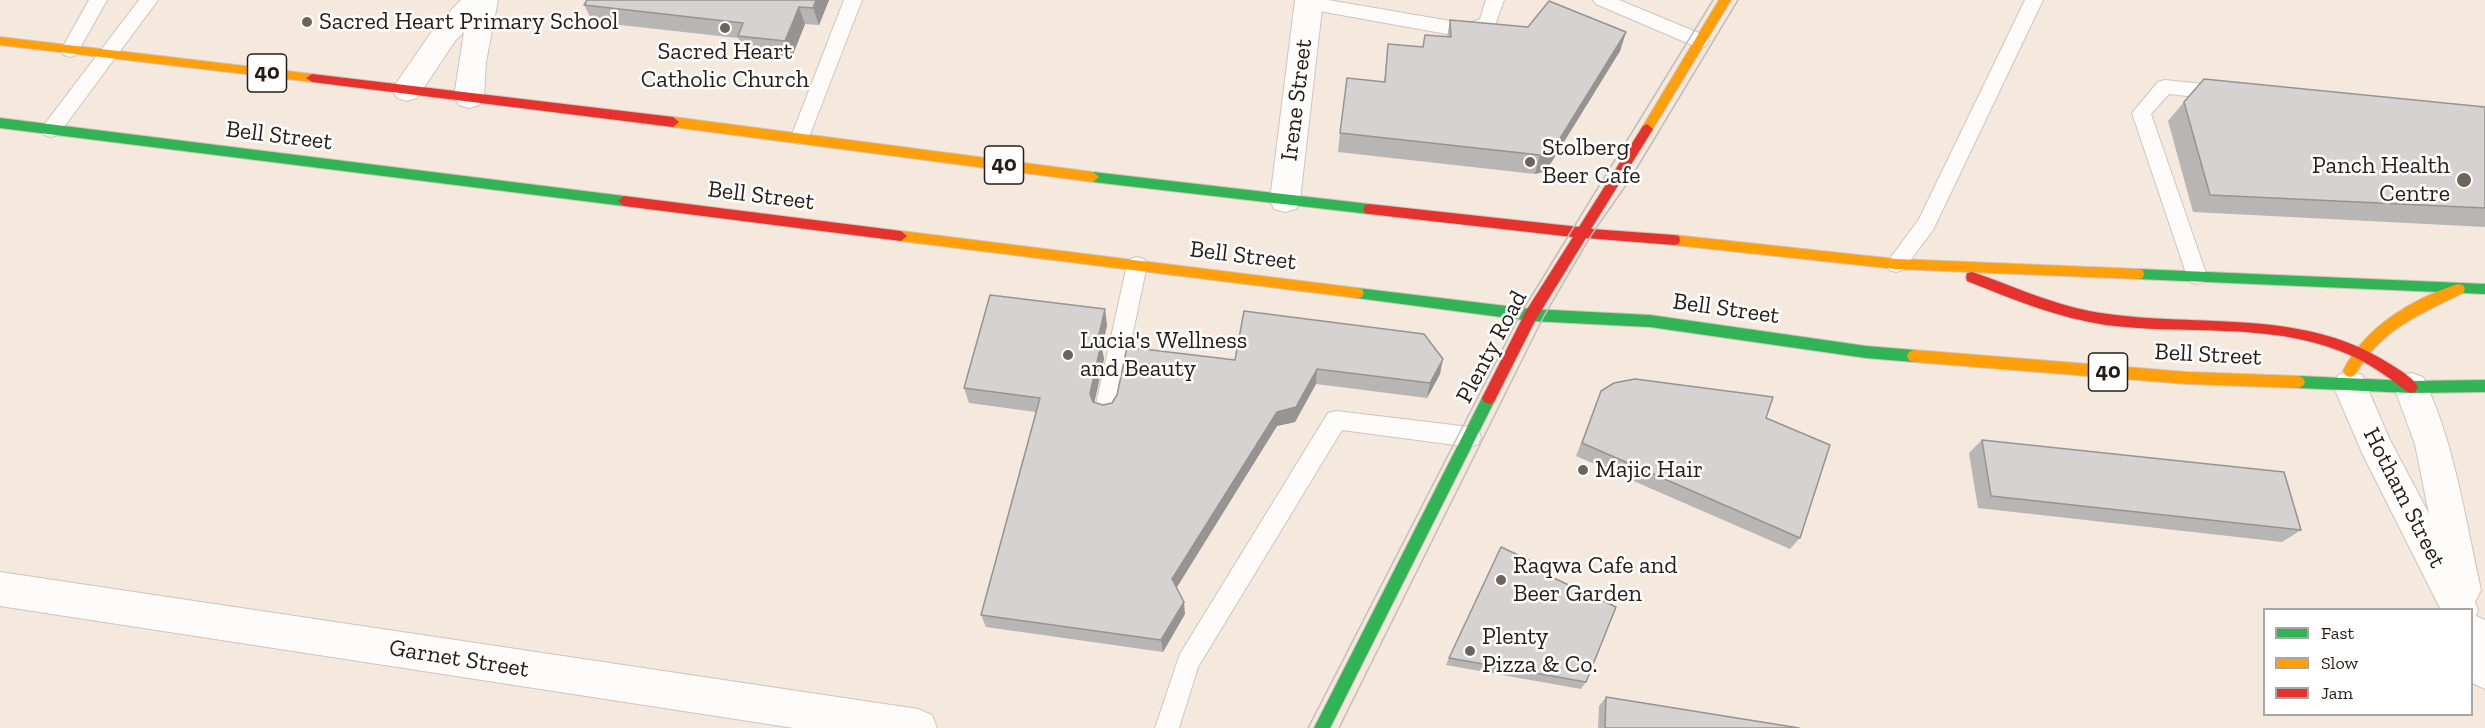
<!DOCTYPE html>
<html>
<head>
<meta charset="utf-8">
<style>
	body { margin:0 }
	#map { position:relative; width:2485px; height:728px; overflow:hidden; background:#f5e8dd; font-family:"Zilla Slab",serif }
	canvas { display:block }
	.legend { position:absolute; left:2263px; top:608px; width:210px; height:108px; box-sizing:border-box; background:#fff; border:2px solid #a8a5a2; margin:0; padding:8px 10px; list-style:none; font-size:18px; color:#261d16 }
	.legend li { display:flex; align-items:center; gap:12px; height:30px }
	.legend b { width:30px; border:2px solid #a8a5a2 }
</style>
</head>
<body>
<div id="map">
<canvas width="2485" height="728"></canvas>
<ul class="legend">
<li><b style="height:8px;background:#30b455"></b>Fast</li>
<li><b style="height:8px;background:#ff9f0a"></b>Slow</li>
<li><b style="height:8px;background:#e5322d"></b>Jam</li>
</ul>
</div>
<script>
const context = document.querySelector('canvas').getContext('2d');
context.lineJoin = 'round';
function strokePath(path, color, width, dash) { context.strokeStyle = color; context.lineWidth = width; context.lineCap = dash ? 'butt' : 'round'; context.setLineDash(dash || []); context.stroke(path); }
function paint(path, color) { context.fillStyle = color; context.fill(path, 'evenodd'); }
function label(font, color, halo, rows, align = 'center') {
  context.font = font + ' "Zilla Slab",serif'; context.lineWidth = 5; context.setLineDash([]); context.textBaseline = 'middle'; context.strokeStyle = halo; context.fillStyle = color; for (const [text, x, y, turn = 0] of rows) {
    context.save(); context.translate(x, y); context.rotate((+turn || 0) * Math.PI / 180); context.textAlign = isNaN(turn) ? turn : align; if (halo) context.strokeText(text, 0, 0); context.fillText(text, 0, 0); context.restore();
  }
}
const lane = new Path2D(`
	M89,0h18l-31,55 -6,2 -6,-2 -3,-5z
	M139,0h19l-100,135 -7,2 -7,-2 -2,-5 2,-5z
	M844,0h18l-53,137 -2,5 -7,2 -7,-2 -2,-5z
	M1301,0h27l140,24 12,-5 6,-19h18l-10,28 -25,10 -161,-29 -6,-1 -3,-5z
	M1593,0h26l87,36 3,5 -3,5 -6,2 -6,-2 -98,-42z
	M2025,0h18l-110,230 -30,40 -7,2 -7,-2 -3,-6 33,-45z
	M2165,80l58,6 7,2 2,5 -2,5 -7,2 -54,-6 -18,20 56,162 -3,6 -7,2 -7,-2 -3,-6 -55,-163 26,-31z
	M1137,257l7,2 3,6 -30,144 -3,7 -8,2 -8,-2 -3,-7 32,-144 3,-6z
	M1336,411l134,16 8,3 3,7 -3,7 -8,3 -128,-17 -144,237 -19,61h-24l25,-74 148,-241z`);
const street = new Path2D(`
	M461,0h37l-12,62 -2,35 -5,8 -10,3 -10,-3 -5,-8 10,-65 -9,9 -38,57 -10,3 -10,-3 -5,-8 5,-8 38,-55z
	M1295,0h28l-23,200 -4,9 -11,3 -11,-3 -4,-9z
	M2350,371l12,4 27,63 40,76 -14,-70 -21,-57 5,-10 12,-4 12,4c32,67 42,141 58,213l-6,12 3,8 -2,6 9,4v69l-13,-6v-73h-31l-78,-155 -30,-70 5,-10z
	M0,572l918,137 14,6 5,13h-143l-794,-122z`);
const fast = new Path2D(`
	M0,118l624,78 6,5 -6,5 -624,-78z
	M1093,172l276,32 6,5 -6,5 -276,-32 -6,-5z
	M2138,269l347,15v10l-347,-15 -5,-1 -1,-4 1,-4z
	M1357,288l174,21 119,6 216,31 48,4 5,2 2,4 -2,4 -5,2 -48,-4 -216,-31 -119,-6 -174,-23 -5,-1 -2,-4 2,-4z
	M2298,376l113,5 74,-1v12l-74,1 -113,-5 -5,-2 -2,-4 2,-4z
	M1489,392l5,2 2,4 -166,330h-16l170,-334z`);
const slow = new Path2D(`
	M1719,0h12l-80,132h-8l-2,-3 2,-3z
	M0,37l312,37 6,4 -6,4 -312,-37z
	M673,117l420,55 6,5 -6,5 -420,-55 -6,-5z
	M901,231l456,57 5,1 2,4 -2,4 -5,1 -456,-57 -6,-5z
	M1674,235l222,24 242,10 5,1 1,4 -1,4 -5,1 -242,-10 -222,-24 -6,-5z
	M2458,284l5,1 2,4 -2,4c-45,22 -83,37 -108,82l-5,2 -5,-2 -2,-4c22,-44 69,-72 115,-87z
	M1914,350l273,22 111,4 5,2 2,4 -2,4 -5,2 -111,-4 -273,-22 -5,-2 -2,-4 2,-4z`);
const jam = new Path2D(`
	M312,74l361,43 6,5 -6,5 -361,-45 -6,-4z
	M1647,124l6,5 -62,100 83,6 5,1 1,4 -1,4 -5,1 -88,-7 -50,81 -42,83 -5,2 -5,-2 -2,-4 44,-87 47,-74 -204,-23 -4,-1 -2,-4 2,-4 4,-1 210,23 64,-101z
	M624,196l277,35 6,5 -6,5 -277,-35 -6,-5z
	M1972,272c39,13 76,31 117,39 101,19 210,-6 301,53 9,6 23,13 28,23l-2,4 -5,2 -5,-2c-20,-16 -41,-31 -66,-40 -74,-29 -157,-16 -234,-26 -48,-7 -94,-26 -139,-44l-1,-4 1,-4z`);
const tram = new Path2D(`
	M1308,728l213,-415 192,-313
	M1339,728l205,-412 48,-82 37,-53 109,-181`);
const wall = new Path2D(`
	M829,0l-10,25 -14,-1 -13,33 -47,-5 -7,-14 -145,-16 -9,-17z
	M1450,20l78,7 98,5 -6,19 -74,120 -11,3 -197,-22 2,-19 44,-51 4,-38 35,3 24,-10z
	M2184,102l301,5v120l-292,-15 -25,-91z
	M1107,325l-5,23 2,11 -10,43 9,3 9,-2 123,-43 205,14 -13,24 -111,-14 -21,38 -18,4 -101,161 9,27 -22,38 -177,-25 -5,-12 55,-203 -67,-9 -5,-15z
	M1601,391l165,27 34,120 -10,11 -214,-93z
	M1982,440l319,90 -19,12 -304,-34 -9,-55z
	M1545,574l41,108 -5,7 -135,-24 3,-7z
	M1606,697l193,31h-201l1,-22z`);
const shadedWall = new Path2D(`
	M816,0h13l-10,25 -6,-17z
	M799,7l6,17 -13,33 -7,-16z
	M1626,32l-6,19 -74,120 -11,3 5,-19z
	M1105,309l2,16 -5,23 2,11 -11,50 -3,-15 7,-51z
	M1443,359l-3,15 -13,24 3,-15z
	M1317,369l-1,15 -21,38 -18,4 -103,166 -2,-13 105,-167z
	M1184,602l1,12 -22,38 -2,-12z`);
const building = new Path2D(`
	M587,0h229l-3,8 -14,-1 -14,34 -47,-5 5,-13 -159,-18z
	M1549,1l77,31 -75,121 -11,2 -200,-22 7,-55 38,4 3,-38 35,3 2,-12 26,2 -1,-17 78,7z
	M2204,79l281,28v101l-275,-13 -26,-93z
	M990,295l115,14 -8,34 4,1 -11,50 3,8 10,3 9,-2 5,-8 10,-48 108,13 9,-49 180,23 19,25 -13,24 -113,-14 -21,38 -19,5 -105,167 12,23 -23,38 -180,-25 59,-217 -76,-10z
	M1635,379l138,18 -7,21 64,27 -30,93 -218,-95 19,-52 13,-8z
	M1982,440l302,32 17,58 -310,-34z
	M1501,547l47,22 -3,5 71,33 -30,75 -137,-24z
	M1606,697l193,31h-194z`);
const markers = [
	[307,22,6,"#6e645c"],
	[725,28,6,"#6e645c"],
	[1530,162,6,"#6e645c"],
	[2464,180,8,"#6e645c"],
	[1068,355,6,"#6e645c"],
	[1583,470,6,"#6e645c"],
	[1501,580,6,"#6e645c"],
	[1470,651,6,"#6e645c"]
];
const shields = [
	[267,73,39],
	[1004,165,39],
	[2108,372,39]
];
const shieldNames = [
	["40",267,73],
	["40",1004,165],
	["40",2108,372]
];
const poiNames = [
	["Sacred Heart Primary School",319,22],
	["Sacred Heart",725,52,"center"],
	["Catholic Church",725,80,"center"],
	["Stolberg",1542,148],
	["Beer Cafe",1542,176],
	["Panch Health",2450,166,"right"],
	["Centre",2450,194,"right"],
	["Lucia's Wellness",1080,341],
	["and Beauty",1080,369],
	["Majic Hair",1595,470],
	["Raqwa Cafe and",1513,566],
	["Beer Garden",1513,594],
	["Plenty",1482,637],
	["Pizza & Co.",1482,665]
];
const streetNames = [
	["Irene Street",1297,100,-83],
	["Bell Street",279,136,7],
	["Bell Street",761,196,7],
	["Bell Street",1243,256,7],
	["Bell Street",1726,309,8],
	["Plenty Road",1492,347,-62],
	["Bell Street",2208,355,3],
	["Hotham Street",2404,498,63],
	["Garnet Street",459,659,9]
];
strokePath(lane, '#cfc4bc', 2);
strokePath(street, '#cfc4bc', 2);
strokePath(fast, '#cfc4bc', 2);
strokePath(slow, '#cfc4bc', 2);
strokePath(jam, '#cfc4bc', 2);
paint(lane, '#fefcfa');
paint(street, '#fefcfa');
paint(fast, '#30b455');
paint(slow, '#ff9f0a');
paint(jam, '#e5322d');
strokePath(tram, '#c2bebc', 1.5);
paint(wall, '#b8b5b5');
paint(shadedWall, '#969393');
paint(building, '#d6d2d2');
strokePath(building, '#969393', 1.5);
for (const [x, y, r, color] of markers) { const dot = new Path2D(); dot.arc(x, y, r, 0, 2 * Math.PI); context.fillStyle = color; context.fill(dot); strokePath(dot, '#fff', 2); }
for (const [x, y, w] of shields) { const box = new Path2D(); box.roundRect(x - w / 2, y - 19, w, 38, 4.5); context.fillStyle = '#fff'; context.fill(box); strokePath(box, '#261d16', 1.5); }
label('bold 22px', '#261d16', null, shieldNames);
label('24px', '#261d16', '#fff', poiNames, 'left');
label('24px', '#261d16', '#fff', streetNames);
</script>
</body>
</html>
